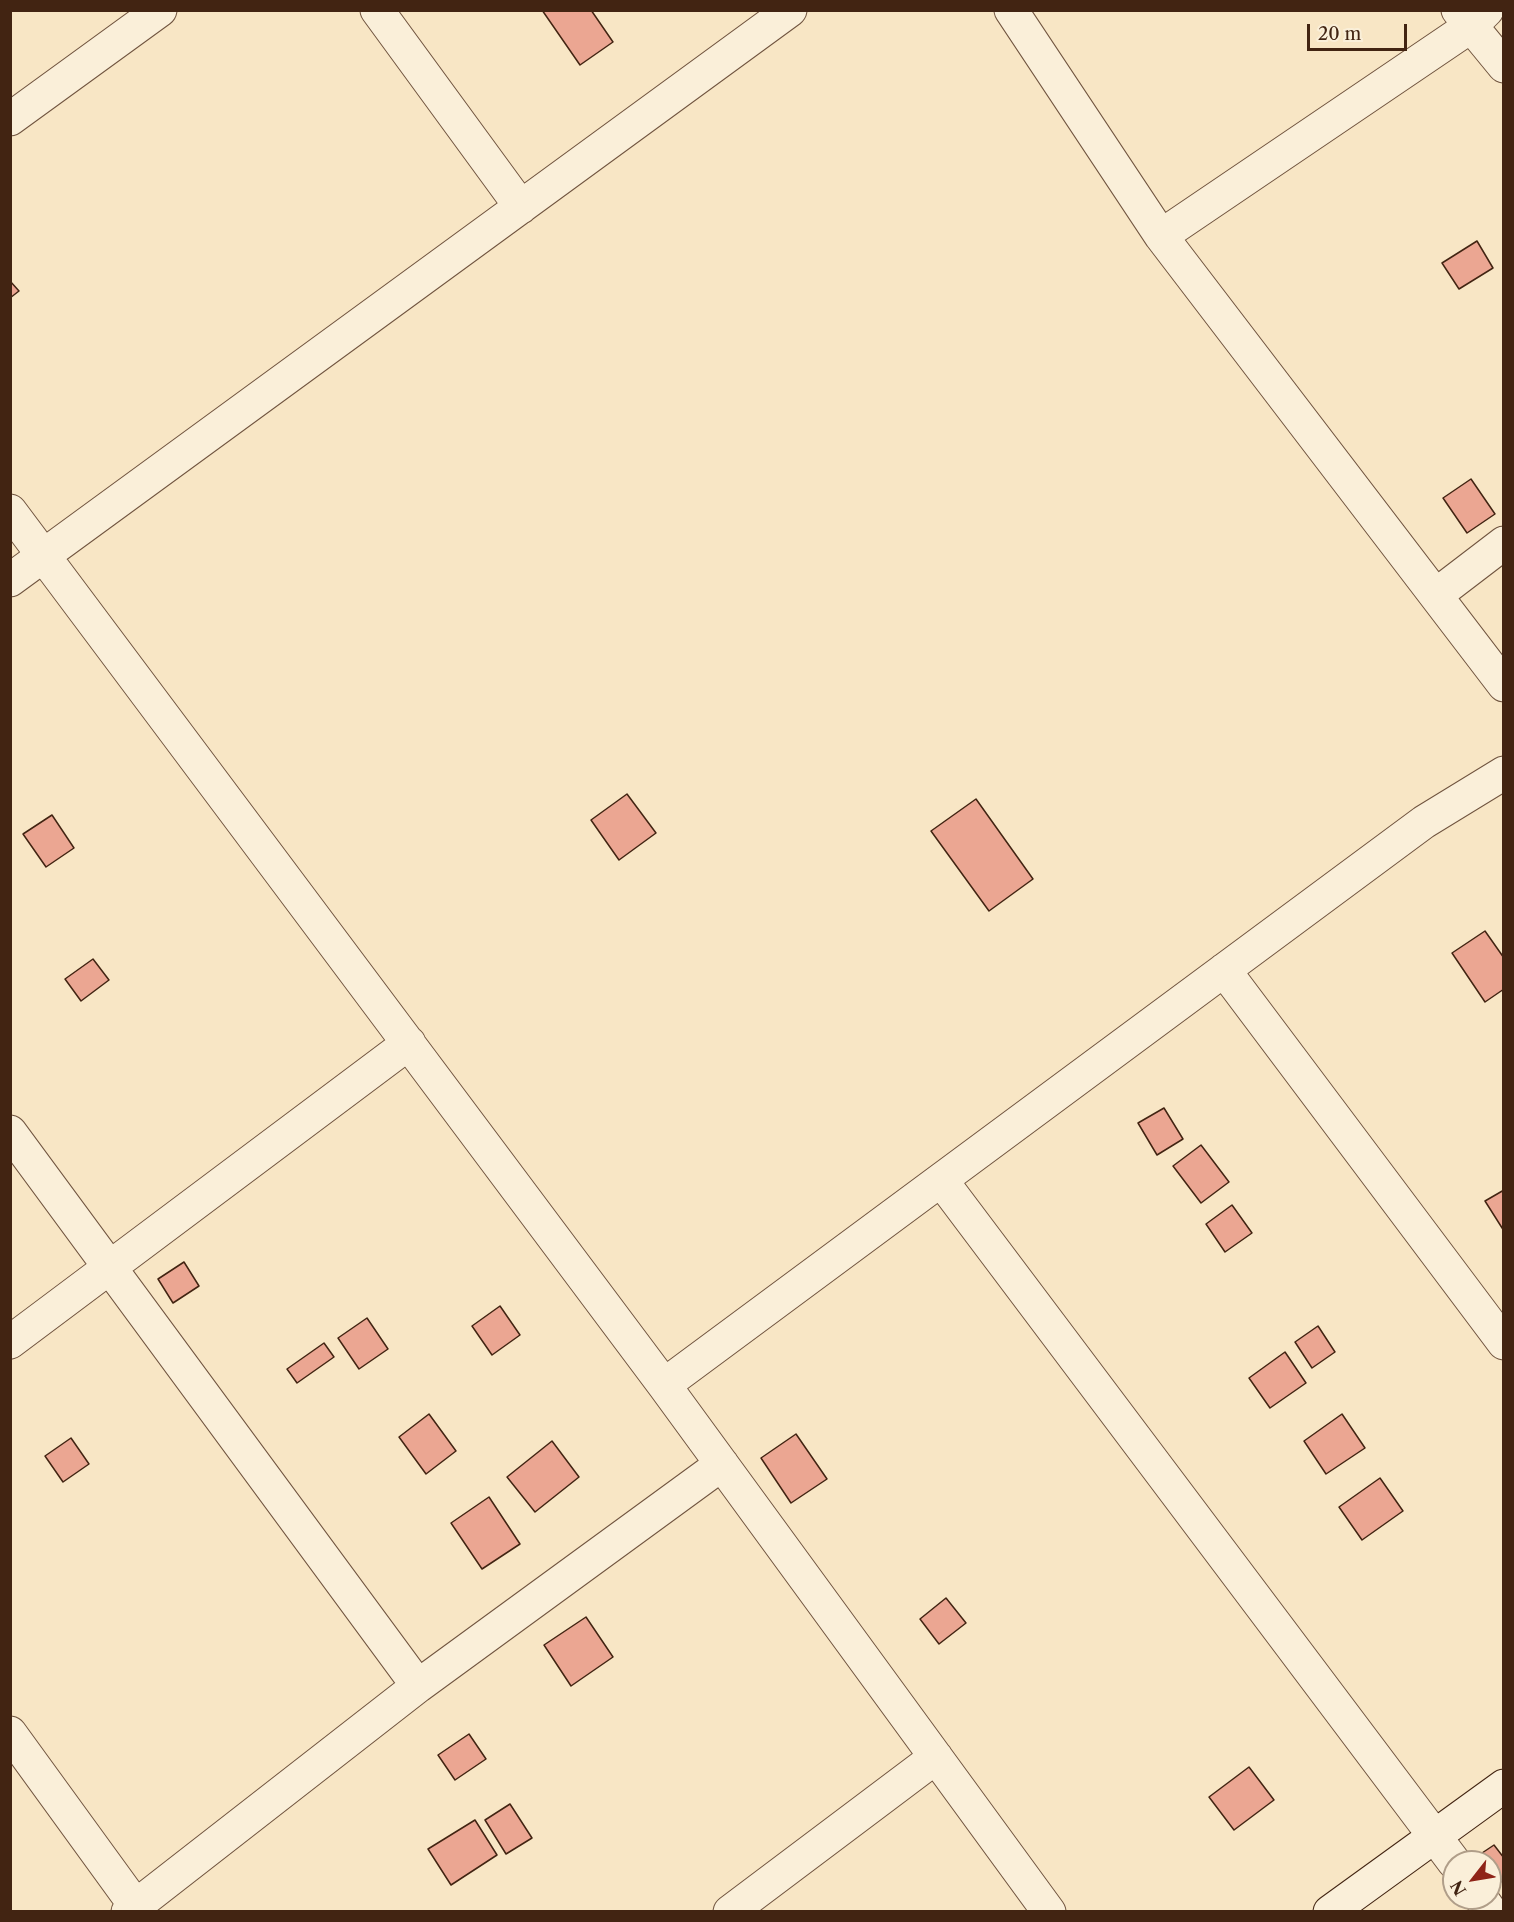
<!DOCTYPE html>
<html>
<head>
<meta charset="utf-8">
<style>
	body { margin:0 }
	#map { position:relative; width:1514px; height:1922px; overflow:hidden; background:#f8e6c5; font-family:"Libre Caslon Text",serif }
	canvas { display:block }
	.frame { position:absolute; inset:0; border:12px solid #422412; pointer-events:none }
	.north { position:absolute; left:1442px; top:1850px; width:60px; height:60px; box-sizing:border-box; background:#faefd9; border:2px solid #b09e89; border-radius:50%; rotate:239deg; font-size:16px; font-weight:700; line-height:24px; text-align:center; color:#422412 }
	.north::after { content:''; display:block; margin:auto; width:21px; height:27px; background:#8f2418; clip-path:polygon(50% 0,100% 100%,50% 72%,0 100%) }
	.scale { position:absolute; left:1307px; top:24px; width:100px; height:27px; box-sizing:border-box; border:3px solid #422412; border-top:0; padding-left:8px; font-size:18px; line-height:21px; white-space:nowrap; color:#422412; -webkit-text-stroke:4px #faefd9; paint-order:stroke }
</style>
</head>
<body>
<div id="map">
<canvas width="1514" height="1922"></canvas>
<div class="frame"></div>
<div class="north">N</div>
<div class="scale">20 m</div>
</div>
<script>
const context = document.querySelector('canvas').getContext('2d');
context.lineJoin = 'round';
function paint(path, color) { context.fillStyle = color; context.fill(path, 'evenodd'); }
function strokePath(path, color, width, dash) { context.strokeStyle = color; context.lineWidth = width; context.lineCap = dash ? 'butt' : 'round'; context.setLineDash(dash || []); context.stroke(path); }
const building = new Path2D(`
	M542,10h49l22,32 -33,23z
	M1477,241l16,27 -34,21 -17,-26z
	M10,281l9,10 -9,7z
	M1471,479l24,35 -28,19 -24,-35z
	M627,794l29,39 -37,27 -28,-40z
	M976,799l57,80 -44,32 -58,-80z
	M52,815l22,33 -28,19 -23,-33z
	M1485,931l19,27v31l-19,13 -33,-49z
	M93,959l16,21 -28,21 -16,-22z
	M1164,1108l19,31 -26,16 -19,-32z
	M1201,1145l28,37 -28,21 -28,-37z
	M1504,1190v41l-19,-30z
	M1232,1205l20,28 -27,19 -19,-28z
	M184,1262l15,24 -26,17 -15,-24z
	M500,1306l20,29 -28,20 -20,-29z
	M367,1318l21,31 -29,20 -21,-31z
	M1318,1326l17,26 -23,16 -17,-26z
	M324,1343l10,14 -37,26 -10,-14z
	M1285,1352l21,31 -36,25 -21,-30z
	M429,1414l27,37 -30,23 -27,-37z
	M1342,1414l23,34 -39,26 -22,-33z
	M796,1434l31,45 -36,24 -30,-45z
	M71,1438l18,26 -26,18 -18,-26z
	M552,1441l27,36 -44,35 -28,-35z
	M1380,1478l23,33 -41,29 -23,-33z
	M489,1497l31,47 -38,25 -31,-46z
	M946,1598l20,25 -27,21 -19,-25z
	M586,1617l27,40 -42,29 -27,-41z
	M469,1734l17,25 -31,21 -17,-25z
	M1249,1767l25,33 -40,30 -25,-33z
	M510,1804l22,34 -26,16 -21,-34z
	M475,1820l22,35 -46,30 -23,-36z
	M1494,1845l10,13 -1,25 -21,-30z`);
const street = new Path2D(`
	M377,10l144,197
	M1011,10l150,226 343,449
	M1458,10l46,56
	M10,119l150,-109
	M1161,236l310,-210 16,-16
	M10,511l654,874 385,527
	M10,580l780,-570
	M1436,595l68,-52
	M1224,970l280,373
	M10,1132l408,554
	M941,1180l513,682
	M10,1342l399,-299
	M664,1385l760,-563 80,-49
	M10,1733l130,179
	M1481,1898l10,14
	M128,1912l290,-226 304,-222
	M730,1912l206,-155`);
const secondary = new Path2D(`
	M1330,1912l174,-126`);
paint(building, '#eba692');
strokePath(building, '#422412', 1.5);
strokePath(street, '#70543f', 35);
strokePath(secondary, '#422412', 35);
strokePath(street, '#faefd9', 33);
strokePath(secondary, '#faefd9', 33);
</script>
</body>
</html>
